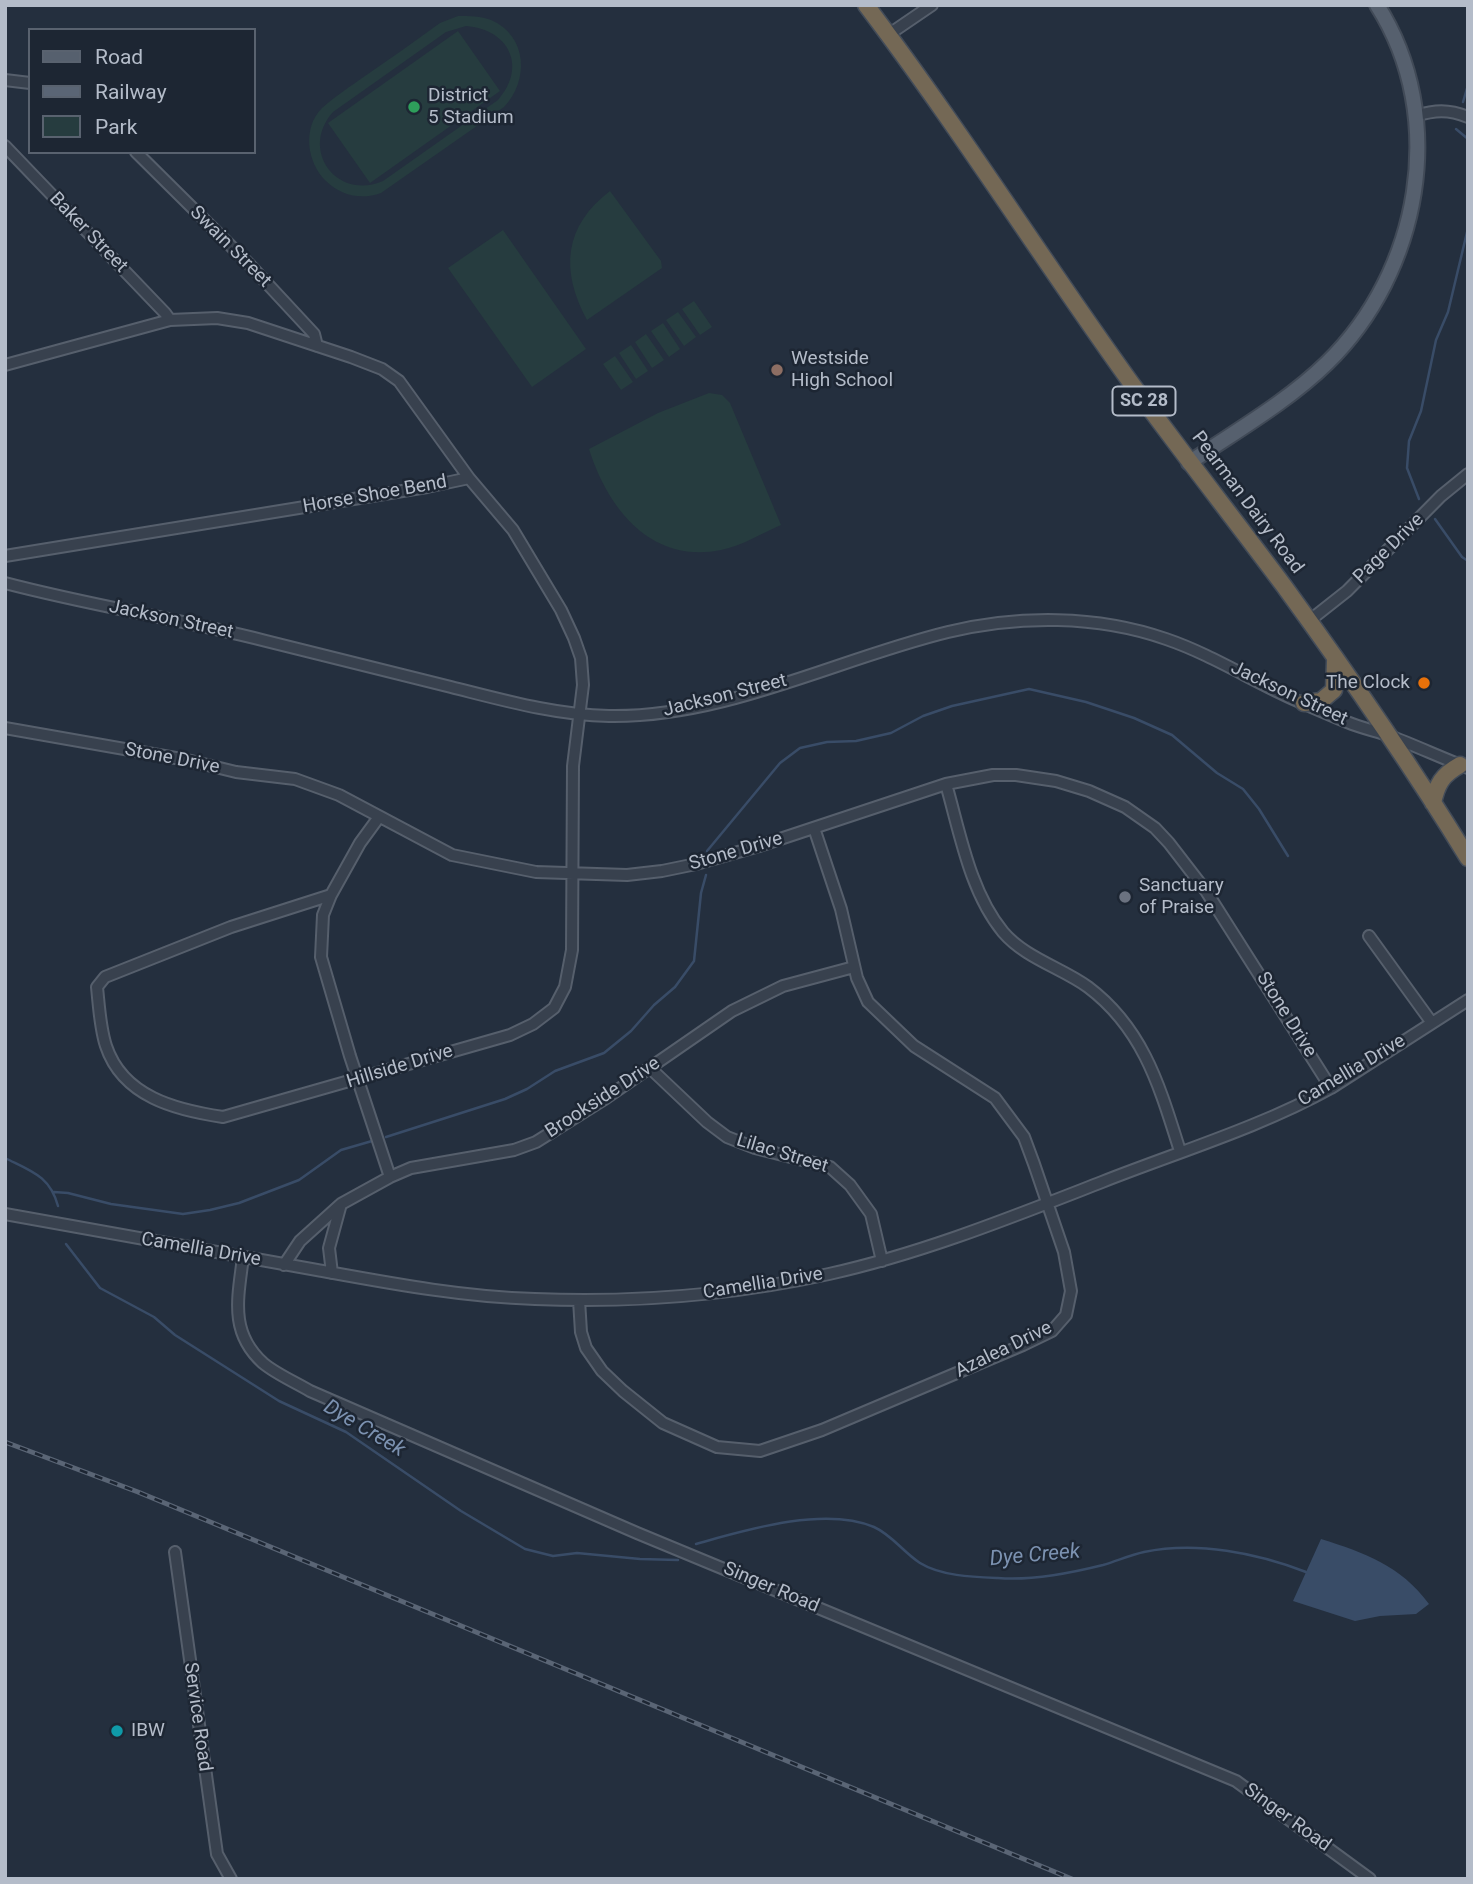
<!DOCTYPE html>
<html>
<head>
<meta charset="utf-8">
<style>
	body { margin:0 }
	#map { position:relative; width:1473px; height:1884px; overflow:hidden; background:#242f3e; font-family:Roboto,sans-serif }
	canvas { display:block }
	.frame { position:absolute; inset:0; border:7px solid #b4bcc9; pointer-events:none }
	.legend { position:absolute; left:28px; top:28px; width:228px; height:126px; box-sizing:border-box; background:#1d2633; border:2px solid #59626f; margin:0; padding:9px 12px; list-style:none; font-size:21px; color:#b4bcc9 }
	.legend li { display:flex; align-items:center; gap:14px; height:35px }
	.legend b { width:35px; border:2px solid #59626f }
</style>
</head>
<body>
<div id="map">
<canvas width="1473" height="1884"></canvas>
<div class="frame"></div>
<ul class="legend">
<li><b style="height:9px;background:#56606e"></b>Road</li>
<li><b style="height:9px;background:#5a6575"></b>Railway</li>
<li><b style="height:19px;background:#263c3f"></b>Park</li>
</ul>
</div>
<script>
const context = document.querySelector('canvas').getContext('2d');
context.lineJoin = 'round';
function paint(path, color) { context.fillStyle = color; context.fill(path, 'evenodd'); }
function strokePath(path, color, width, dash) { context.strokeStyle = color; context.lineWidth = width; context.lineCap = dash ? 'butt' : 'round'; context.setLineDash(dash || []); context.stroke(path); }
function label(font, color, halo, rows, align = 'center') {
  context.font = font + ' Roboto,sans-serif'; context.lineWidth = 5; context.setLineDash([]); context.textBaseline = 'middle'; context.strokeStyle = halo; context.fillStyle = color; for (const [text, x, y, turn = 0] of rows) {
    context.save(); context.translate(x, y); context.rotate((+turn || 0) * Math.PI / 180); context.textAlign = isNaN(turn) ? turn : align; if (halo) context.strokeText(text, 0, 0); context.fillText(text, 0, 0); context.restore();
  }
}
const green = new Path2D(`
	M458,16c11,0 23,0 33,4 37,16 38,61 13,87l-123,86c-19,7 -40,3 -55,-12 -19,-18 -24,-53 -4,-73 12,-11 29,-22 43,-32 25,-17 50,-35 75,-53zM466,26c42,3 62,40 32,74l-115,81c-46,20 -84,-31 -50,-69l113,-80z
	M458,31l42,60 -130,92 -42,-60z
	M610,191l51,70 1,7 -75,52c-27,-50 -23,-94 23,-129z
	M503,230l83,119 -54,38 -84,-119z
	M694,301l18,26 -12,8 -18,-26z
	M678,312l18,25 -12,9 -18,-26z
	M663,323l17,26 -11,8 -18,-26z
	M646,334l18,26 -12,8 -17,-26z
	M631,345l17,26 -12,8 -17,-26z
	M615,356l18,26 -12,8 -18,-26z
	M709,393l13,2 8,8 51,122c-19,8 -39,21 -60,25 -70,14 -113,-41 -132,-101l69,-36z`);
const water = new Path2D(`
	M1321,1539c44,14 79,26 108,65l-13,10 -36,2 -25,5 -62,-20z`);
const stream = new Path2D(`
	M1463,102l5,-17
	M1456,129l12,10
	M1419,499l-12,-31 2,-27 12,-30 15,-71 12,-28 20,-84
	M1435,519l27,38 6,4
	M707,851l73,-88 20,-15 27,-6 29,-1 35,-8 32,-17 29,-10 77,-17 57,13 48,16 38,17 45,38 26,16 16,20 29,47
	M386,1137l119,-38 22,-10 28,-18 49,-18 27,-22 23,-26 21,-18 19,-26 7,-68 5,-18
	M5,1158c26,13 45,18 53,48
	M54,1192l14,1 43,11 72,10 27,-4 29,-7 60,-23 42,-30 31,-9
	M66,1244l34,44 54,29 21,18 104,66 67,31 115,79 64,38 28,7 24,-3 63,6 38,1
	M696,1544c50,-14 128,-38 178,-17 18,8 29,25 46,36 21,13 53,14 78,15 33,3 73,-5 105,-13 14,-4 27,-10 41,-13 53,-11 113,1 162,20`);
const minor = new Path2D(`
	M888,35l44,-30
	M5,80l25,3
	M1415,116c20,-6 33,-7 53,1
	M5,146l160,167 5,7
	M136,152l113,112 65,70 3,12
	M5,365l165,-45 47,-2 31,5 103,34 31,12 17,12 70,97 -42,9 -422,69
	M5,583c87,23 175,36 261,58 62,16 124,31 185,46 52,13 104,28 158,29 116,2 228,-57 339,-84 71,-17 149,-17 218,7 44,15 83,40 125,59 18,8 37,16 56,24 14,6 29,9 43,14 26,10 52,22 78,32
	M1309,621l38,-30 94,-95 27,-22
	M5,728l182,32 49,12 59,7 44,16 113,60 84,17 91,3 35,-4 34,-7 63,-18 187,-62 47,-9h23l40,6 33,10 36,16 30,21 14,15 37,48 125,197
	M946,784c14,49 24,108 57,148 22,26 59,36 85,55 56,42 72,101 92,164
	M379,817l-19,26 -29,52 -100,32 -126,50 -8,10c2,19 3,41 9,59 17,51 70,64 117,71l287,-82 23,-11 21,-16 11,-21 7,-37 1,-184 10,-81 -2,-27 -7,-20 -13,-28 -48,-80 -44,-52
	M331,895l-8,20 -2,42 29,99 40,121
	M1369,936l63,87
	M650,1068l57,54 20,15 28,11 75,19 20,18 21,29 11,47
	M5,1214c104,18 208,38 312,56 72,13 145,27 218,29 98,4 198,-4 294,-25 94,-21 183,-57 273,-92 76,-30 159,-55 229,-94l137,-88
	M243,1257c-5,41 -14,75 20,106 13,11 32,19 47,28l327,142 599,248 134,98
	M284,1265l16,-24 41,-37
	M332,1273l-3,-25 12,-44 49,-27 21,-9 103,-18 22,-8 70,-44 126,-87 51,-25 71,-19
	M579,1300l2,32 5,16 16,23 21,20 40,32 54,24 43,4 62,-21 201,-85 29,-14 14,-16 5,-24 -7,-39 -30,-88 -10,-27 -29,-39 -81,-52 -46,-44 -11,-24 -16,-69 -27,-81
	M175,1552l42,302 14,25`);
const major = new Path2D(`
	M1189,463c47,-32 98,-61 138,-100 93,-91 122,-245 50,-358`);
const highway = new Path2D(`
	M866,5c94,124 177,256 268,382 49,67 100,132 150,199 64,88 127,179 184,272
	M1304,703l17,-2 13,-11 1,-29
	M1433,803c4,-19 9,-28 27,-38`);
const rail = new Path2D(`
	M5,1442l133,50 934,387`);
const markers = [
	[414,107,7,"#2e9e5b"],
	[777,370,7,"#8d6e63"],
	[1424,683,7,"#e8710a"],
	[1125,897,7,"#6b7280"],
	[117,1731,7,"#0f9aa8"]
];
const shields = [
	[1144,401,63]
];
const shieldNames = [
	["SC 28",1144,401]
];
const poiNames = [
	["District",428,96],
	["5 Stadium",428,118],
	["Westside",791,359],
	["High School",791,381],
	["The Clock",1410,683,"right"],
	["Sanctuary",1139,886],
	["of Praise",1139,908],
	["IBW",131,1731]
];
const streetNames = [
	["Baker Street",88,233,46],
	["Swain Street",230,247,45],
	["Horse Shoe Bend",375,495,-10],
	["Pearman Dairy Road",1247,503,53],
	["Page Drive",1389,549,-45],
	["Jackson Street",171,620,12],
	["Jackson Street",1289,694,25],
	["Jackson Street",725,696,-14],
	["Stone Drive",172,759,11],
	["Stone Drive",736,852,-16],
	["Stone Drive",1286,1015,58],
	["Hillside Drive",400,1067,-17],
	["Camellia Drive",1352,1071,-31],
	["Brookside Drive",603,1098,-33],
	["Lilac Street",782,1154,17],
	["Camellia Drive",201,1250,10],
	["Camellia Drive",763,1284,-9],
	["Azalea Drive",1004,1350,-26],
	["Singer Road",771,1588,23],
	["Service Road",197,1717,82],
	["Singer Road",1287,1818,36]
];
const waterNames = [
	["Dye Creek",364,1429,31],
	["Dye Creek",1035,1556,-5]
];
paint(green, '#263c3f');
paint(water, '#394c67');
strokePath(stream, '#394c67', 2.5);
strokePath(minor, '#565f6c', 14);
strokePath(major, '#414a57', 18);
strokePath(highway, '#434c59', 19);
strokePath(minor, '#38414e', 10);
strokePath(major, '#56606e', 14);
strokePath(highway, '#746855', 16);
strokePath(rail, '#5a6575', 5);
strokePath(rail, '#1d2633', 2.5, [8]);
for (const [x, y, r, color] of markers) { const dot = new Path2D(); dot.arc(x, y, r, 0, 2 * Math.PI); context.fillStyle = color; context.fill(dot); strokePath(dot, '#1d2633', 2.5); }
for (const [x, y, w] of shields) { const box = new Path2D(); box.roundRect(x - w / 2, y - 14.5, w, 29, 5); context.fillStyle = '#1d2633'; context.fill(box); strokePath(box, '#b4bcc9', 2); }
label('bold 18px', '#b4bcc9', null, shieldNames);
label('19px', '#b4bcc9', '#1d2633', poiNames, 'left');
label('19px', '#b4bcc9', '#1d2633', streetNames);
label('italic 21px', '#7c92b1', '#1d2633', waterNames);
</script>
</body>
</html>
